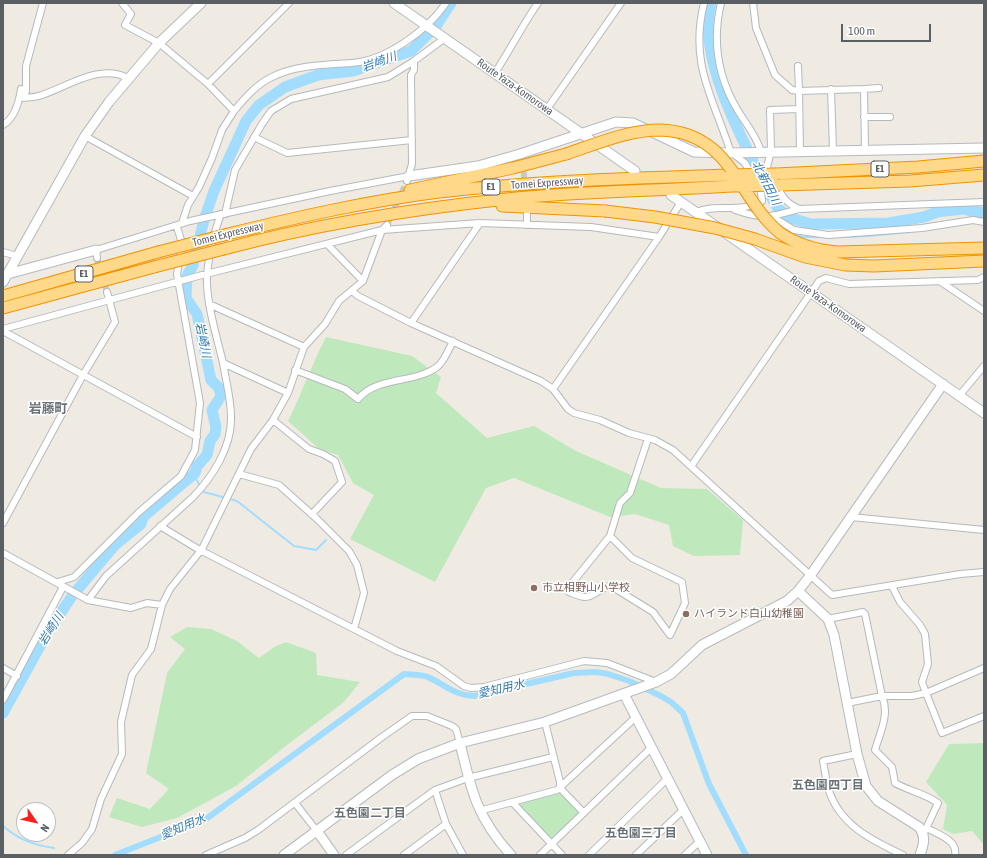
<!DOCTYPE html>
<html>
<head>
<meta charset="utf-8">
<style>
	body { margin:0 }
	#map { position:relative; width:987px; height:858px; overflow:hidden; background:#efebe2; font-family:"Asap Condensed",sans-serif }
	canvas { display:block }
	.frame { position:absolute; inset:0; border:4px solid #5a5f64; pointer-events:none }
	.north { position:absolute; left:16px; top:802px; width:40px; height:40px; box-sizing:border-box; background:#fff; border:1px solid #bdbfc1; border-radius:50%; rotate:124deg; font-size:11px; font-weight:700; line-height:16px; text-align:center; color:#5a5f64 }
	.north::after { content:''; display:block; margin:auto; width:14px; height:18px; background:#f8201f; clip-path:polygon(50% 0,100% 100%,50% 72%,0 100%) }
	.scale { position:absolute; left:841px; top:24px; width:90px; height:18px; box-sizing:border-box; border:2px solid #5a5f64; border-top:0; padding-left:5px; font-size:12px; line-height:14px; white-space:nowrap; color:#5a5f64; -webkit-text-stroke:3px #fff; paint-order:stroke }
</style>
</head>
<body>
<div id="map">
<canvas width="987" height="858"></canvas>
<div class="frame"></div>
<div class="north">N</div>
<div class="scale">100 m</div>
</div>
<script>
const context = document.querySelector('canvas').getContext('2d');
context.lineJoin = 'round';
function paint(path, color) { context.fillStyle = color; context.fill(path, 'evenodd'); }
function strokePath(path, color, width, dash) { context.strokeStyle = color; context.lineWidth = width; context.lineCap = dash ? 'butt' : 'round'; context.setLineDash(dash || []); context.stroke(path); }
function label(font, color, halo, rows, align = 'center') {
  context.font = font + ' "Asap Condensed","Noto Sans JP",sans-serif'; context.lineWidth = 3; context.setLineDash([]); context.textBaseline = 'middle'; context.strokeStyle = halo; context.fillStyle = color; for (const [text, x, y, turn = 0] of rows) {
    context.save(); context.translate(x, y); context.rotate((+turn || 0) * Math.PI / 180); context.textAlign = isNaN(turn) ? turn : align; if (halo) context.strokeText(text, 0, 0); context.fillText(text, 0, 0); context.restore();
  }
}
const green = new Path2D(`
	M326,337l86,19 29,21 -5,16 51,45 47,-12 42,25 85,37 46,1 36,31 -3,35 -46,1 -21,-10 -4,-21 -34,-11 -25,3 -96,-39 -28,10 -51,94 -85,-43 24,-44 -21,-12 -15,-28 -19,-6 -31,-28c14,-28 24,-57 38,-84z
	M187,627l24,2 26,12 22,17 17,-12 10,-4 30,11 1,22 43,7 -16,20 -57,43 -51,41 -59,32 -35,9 -33,-10 8,-19 33,11 19,-20 -23,-16 21,-100 18,-24 -15,-12z
	M984,743v102l-12,-14 -19,3 -10,-5 4,-24 -21,-23 23,-38z
	M559,793l23,20 -30,28 -36,-37z`);
const stream = new Path2D(`
	M786,231l17,6h24
	M843,237l25,-1 42,-4
	M195,473l1,6 4,7
	M202,490l2,2 33,9 57,45 22,4 10,-10
	M3,826c16,14 31,19 51,22`);
const canal = new Path2D(`
	M115,855l91,-36 198,-145c8,1 18,0 26,4 15,7 26,18 44,18l100,-23 22,-1 12,2 21,7 32,15 10,6 12,11 26,71 37,71`);
const river = new Path2D(`
	M711,3c-15,56 34,141 58,190l8,14 11,10 22,7 79,-1 35,-6 13,-5 26,-3 21,4
	M3,713l43,-78 26,-39 43,-51 26,-21 2,-7 52,-44 2,-7 10,-11 3,-14 5,-7 1,-7 -4,-17 9,-14 -2,-8 -8,-8 -14,-66 -11,-16 1,-22 6,-11 11,-45 10,-29 32,-70 13,-16 26,-18 33,-12 35,-4 58,-20 25,-25 15,-23`);
const streetTunnel = new Path2D(`
	M523,163l3,37
	M387,225l20,-44
	M97,258l10,34`);
const street = new Path2D(`
	M122,3l9,11 -6,11 34,18 49,41 26,27 -12,19 -10,28 -13,29 -11,18 -6,18
	M704,3c-15,61 9,94 27,150
	M721,3c-9,38 -4,72 16,106 8,14 20,27 24,43
	M753,3l3,25 19,47 17,15 7,1 1,60
	M798,66l1,25 65,-2 1,60
	M495,73c15,-23 27,-47 43,-70
	M208,84l81,-81
	M831,89l2,61
	M864,89l15,-1
	M20,96c25,11 70,-38 108,-18
	M24,98l2,-7v-25l17,-63
	M547,109l74,-106
	M234,111c10,-12 22,-26 36,-33 24,-13 54,-13 81,-15 34,-2 76,-32 95,-60
	M864,117h26
	M3,125c12,-7 16,-23 18,-36
	M85,136l108,60
	M254,137l33,16 125,-13
	M734,152l2,4 9,7 7,13
	M771,174l-4,-7 4,-16 -1,-41 29,-1
	M407,181l5,-17 -1,-89 3,-5v-9l31,-23
	M776,184c6,13 10,19 23,25l185,-7
	M735,210c29,10 36,7 64,-1
	M696,212c21,-9 44,2 66,-11l-1,-9 -4,-8
	M527,213v12
	M221,214c-7,18 -15,51 -14,70 1,26 10,53 16,79l65,30
	M225,214l10,-44 27,-46 9,-13 20,-12 97,-22 26,-16
	M773,217l21,13 34,5 94,-7 51,-8 11,2
	M327,244l36,37
	M3,252l14,4
	M97,258l-1,-8 94,-29 140,-30 79,-15
	M941,282l43,29
	M352,291l6,5 53,27 130,58 12,8 15,20 6,4 26,7 29,13 26,7 18,10 159,145 128,-21 24,-2
	M209,304l95,43
	M411,323l69,-100
	M3,329l199,-54 180,-45 98,-7 111,4 68,10
	M3,331l194,106
	M295,370l50,19 13,10c19,-23 56,-15 79,-32 7,-5 12,-18 16,-26
	M553,389l106,-152 22,-35
	M959,396l25,-30
	M273,420l36,29 14,5 12,7 7,21 -30,32
	M692,465l127,-184 7,-3 23,6 129,-4 6,-3
	M239,474l40,11 38,34 32,32 8,14 7,28 -10,36
	M851,517l133,13
	M3,523l80,-148 32,-53 -8,-30
	M160,526l38,23 199,102 39,15 28,20 7,2 13,-1 100,-26 23,2 49,19
	M610,536l22,22 50,24 3,21 -15,32 -17,-23 -42,-26c-10,0 -16,11 -26,11 -5,0 -11,-3 -16,-5l-1,-4 42,-52 10,-33 10,-10 18,-54
	M3,553l85,47 43,8 16,-5 15,2
	M58,582l16,-5 64,-64 43,-37 14,-26 5,-47 -23,-129 5,-31 -5,-16
	M88,600l18,-24 86,-78c20,-20 40,-51 39,-81 0,-18 -5,-36 -8,-54
	M828,619l35,-7 2,2 17,82c8,19 -2,36 -7,54l17,17 3,16c14,8 29,10 43,20l-14,30
	M3,668l14,8
	M984,668l-58,25 16,40 42,-17
	M3,700l60,-113
	M847,703l35,-7h30l14,-3 -4,-11 6,-18 -3,-30 -5,-9 -20,-23 -8,-16
	M545,722l15,60v6l24,25
	M857,754l-34,7c2,10 3,20 6,30 12,35 43,49 74,64
	M435,790l11,34 17,31
	M295,803l22,28
	M513,803l49,52
	M479,811l78,-21 79,-73
	M927,828c10,6 31,12 28,27
	M68,855l14,-12 10,-14 9,-30 21,-45 -1,-32 11,-47 19,-26 11,-44 8,-16 32,-40 49,-100 22,-29 15,-27 16,-46 21,-23 14,-23 24,-20 19,-51 5,-5
	M206,855l39,-17 13,-8 124,-93 30,-21h15l25,10 4,3 4,14
	M346,855l89,-65 33,-12 85,-21
	M404,855l42,-31
	M540,855l112,-108
	M589,855l79,-77
	M636,855l47,-45
	M685,855l15,-14`);
const secondary = new Path2D(`
	M394,3l241,168
	M409,176l69,-10 42,-12 96,-32 17,1 61,29 37,1 253,-5
	M671,195l313,218
	M4,275l92,-25
	M3,282l82,-146 24,-34 50,-59 42,-40
	M798,591l30,28 6,16 23,119 9,32 12,15 41,26c7,9 5,17 1,28
	M624,694l83,161
	M460,743c11,47 17,75 51,112
	M317,831l17,24
	M284,855l108,-80 26,-16 42,-16 85,-21 111,-40 15,-8 31,-29 85,-44 11,-10 12,-15 133,-192`);
const highway = new Path2D(`
	M776,174l142,-7 66,-6
	M780,185l130,-4 74,-6
	M410,190l103,-22 53,-14
	M502,206l103,5
	M228,234c70,-17 140,-33 211,-42 97,-11 193,-14 291,-17
	M224,249c93,-25 188,-40 283,-50 74,-8 150,-8 224,-13
	M3,296l155,-44
	M3,308l151,-41`);
const highwayBridge = new Path2D(`
	M566,154c30,-10 62,-24 94,-24 72,2 77,68 120,103 17,12 37,17 57,19l147,-4
	M730,175l46,-1
	M731,186l49,-1
	M605,211l50,6 60,11 40,11 50,18 40,8 29,1 110,-5
	M158,252l70,-18
	M154,267l70,-18`);
const markers = [
	[534,588,4,"#8d6e63"],
	[686,614,4,"#8d6e63"]
];
const shields = [
	[880,169,18],
	[491,187,18],
	[84,274,18]
];
const shieldNames = [
	["E1",880,169],
	["E1",491,187],
	["E1",84,274]
];
const streetNames = [
	["Route Yaza-Komorowa",515,87,35],
	["Tomei Expressway",547,183,-4],
	["Tomei Expressway",228,234,-14],
	["Route Yaza-Komorowa",828,304,35]
];
const educationNames = [
	["市立相野山小学校",542,588],
	["ハイランド白山幼稚園",694,614]
];
const waterNames = [
	["岩崎川",379,62,-20],
	["北新田川",766,183,63],
	["岩崎川",203,340,78],
	["岩崎川",51,629,-58],
	["愛知用水",501,689,-13],
	["愛知用水",183,827,-23]
];
const neighbourhoodNames = [
	["五色園四丁目",828,785],
	["五色園二丁目",370,813],
	["五色園三丁目",641,833]
];
const quarterNames = [
	["岩藤町",48,409]
];
paint(green, '#bfe9bc');
strokePath(stream, '#a2ddff', 2);
strokePath(canal, '#a2ddff', 6);
strokePath(river, '#a2ddff', 11);
strokePath(streetTunnel, '#cac8c2', 6, [6, 3]);
strokePath(street, '#b5b9be', 8);
strokePath(secondary, '#b6bac0', 11);
strokePath(highway, '#f19300', 13);
strokePath(street, '#fff', 6);
strokePath(secondary, '#fff', 9);
strokePath(highway, '#ffd889', 11);
strokePath(highwayBridge, '#f19300', 13, []);
strokePath(highwayBridge, '#ffd889', 11);
for (const [x, y, r, color] of markers) { const dot = new Path2D(); dot.arc(x, y, r, 0, 2 * Math.PI); context.fillStyle = color; context.fill(dot); strokePath(dot, '#fff', 1.5); }
for (const [x, y, w] of shields) { const box = new Path2D(); box.roundRect(x - w / 2, y - 8, w, 16, 3); context.fillStyle = '#fff'; context.fill(box); strokePath(box, '#5a5f64', 1); }
label('bold 10px', '#5a5f64', null, shieldNames);
label('11px', '#5a5f64', '#fff', streetNames);
label('11px', '#785e54', '#fff', educationNames, 'left');
label('italic 12px', '#347ab1', '#fff', waterNames);
label('bold 12px', '#6b7276', '#fff', neighbourhoodNames);
label('bold 13px', '#6b7276', '#fff', quarterNames);
</script>
</body>
</html>
